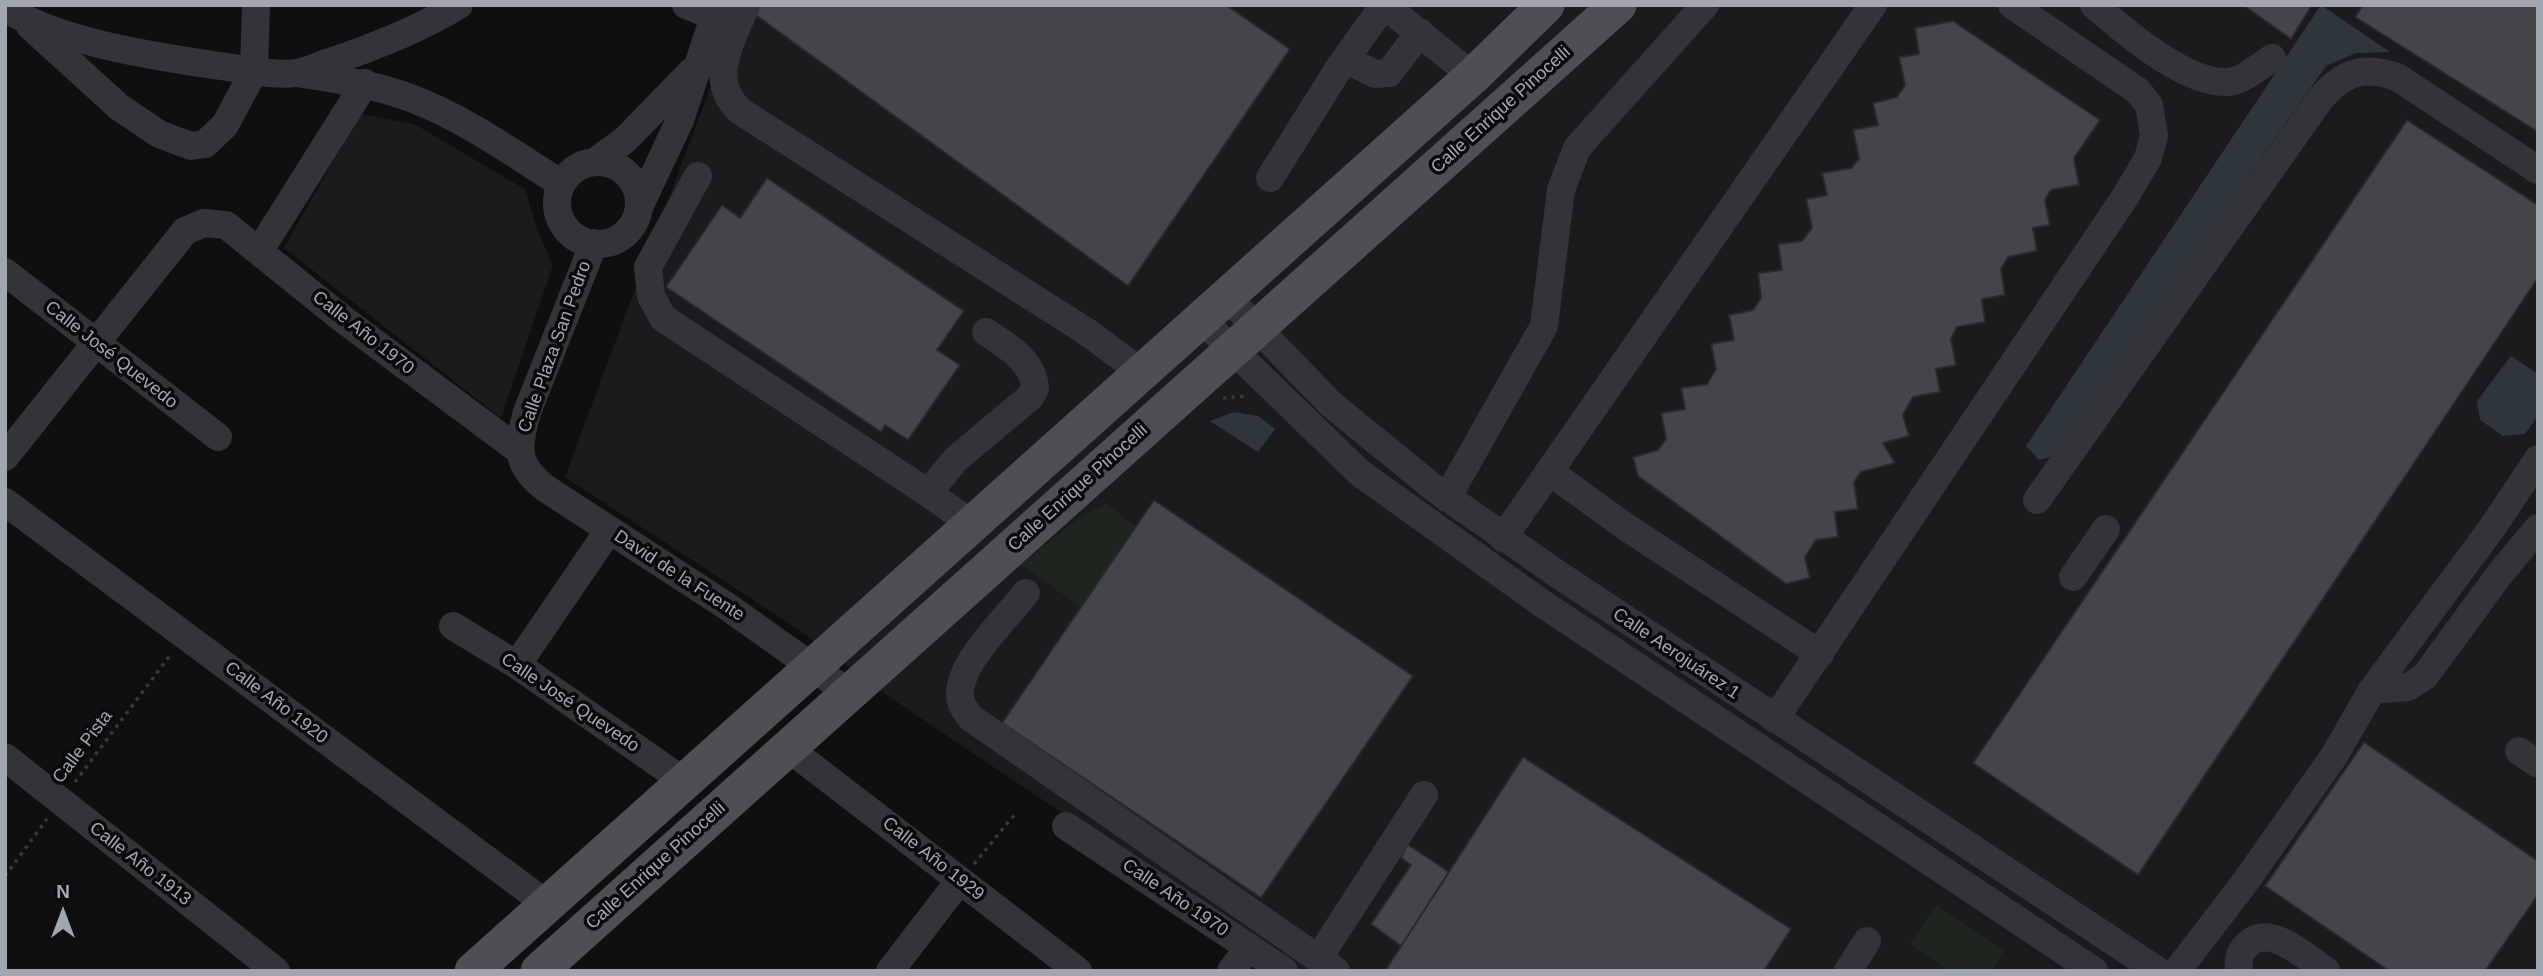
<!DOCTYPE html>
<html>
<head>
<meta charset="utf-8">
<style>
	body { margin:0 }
	#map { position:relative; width:2543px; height:976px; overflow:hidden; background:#0f0f10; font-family:Arial,sans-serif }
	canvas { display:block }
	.frame { position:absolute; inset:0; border:7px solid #a1a7af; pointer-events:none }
	.north { position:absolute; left:28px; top:878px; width:70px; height:70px; -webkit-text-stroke:5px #0a0a0b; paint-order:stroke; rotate:0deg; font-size:19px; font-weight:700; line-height:28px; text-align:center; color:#a1a7af }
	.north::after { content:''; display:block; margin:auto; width:24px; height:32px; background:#a1a7af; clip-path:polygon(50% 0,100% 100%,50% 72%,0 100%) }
</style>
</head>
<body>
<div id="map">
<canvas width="2543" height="976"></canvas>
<div class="frame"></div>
<div class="north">N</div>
</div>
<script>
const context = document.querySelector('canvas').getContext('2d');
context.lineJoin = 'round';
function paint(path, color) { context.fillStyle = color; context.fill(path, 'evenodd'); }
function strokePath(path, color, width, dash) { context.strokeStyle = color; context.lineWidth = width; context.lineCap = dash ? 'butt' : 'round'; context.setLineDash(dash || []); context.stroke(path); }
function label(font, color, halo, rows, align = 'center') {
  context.font = font + ' Arial,sans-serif'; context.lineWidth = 7; context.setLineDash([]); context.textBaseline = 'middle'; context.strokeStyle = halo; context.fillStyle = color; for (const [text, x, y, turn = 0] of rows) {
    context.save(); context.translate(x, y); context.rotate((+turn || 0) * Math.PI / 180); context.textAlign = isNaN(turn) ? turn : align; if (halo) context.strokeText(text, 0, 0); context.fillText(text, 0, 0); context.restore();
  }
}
const built = new Path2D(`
	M741,5h1797v966h-1241l-412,-277 -86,-64 -234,-153z
	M360,114l54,10 111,65 12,41 16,35 -52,153 -217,-170z`);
const green = new Path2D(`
	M1106,504l30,22 -55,81 -60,-42 61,-50z
	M1936,905l68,46 -13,20h-41l-40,-27z`);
const water = new Path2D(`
	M2321,5l69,47 -34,1 -30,13 -275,391 -12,3 -13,-14z
	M2511,356l27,18v42l-13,18 -22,2 -23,-16 -3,-19z
	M1234,412l24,4 17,13 -17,23 -48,-31z`);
const building = new Path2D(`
	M757,5h469l64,44 -162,237 -375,-273z
	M2243,5h69l-21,34z
	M2363,5h175v127l-183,-115z
	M1953,21l147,99 -26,38 5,27 -28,5 -6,10 5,25 -17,3 4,23 -29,6 -7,12 4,26 -23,4 3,23 -28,5 -6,12 5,26 -20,4 4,23 -27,5 -10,18 6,21 -26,7 12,20 -34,9 -7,10 4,27 -23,3 3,25 -22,3 -11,17 5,21 -24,6 -148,-108 -5,-19 25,-7 8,-11 -5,-26 24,-4 -4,-21 26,-4 9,-15 -5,-25 23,-4 -5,-25 24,-5 8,-12 -3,-25 24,-3 -4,-26 24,-3 10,-13 -6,-29 21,-4 -5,-22 29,-5 8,-9 -6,-29 25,-5 -5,-22 24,-6 8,-12 -6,-28 20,-3 -4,-26z
	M2407,120l131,85v73l-400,597 -165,-112z
	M767,178l197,133 -27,39 23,15 -52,75 -23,-15 -4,7 -215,-145 56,-82 18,13z
	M1154,500l259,176 -152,222 -259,-175z
	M2364,742l174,119v34l-53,76h-96l-124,-85z
	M1523,757l268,172 -27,42h-379z
	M1407,844l42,28 -48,74 -30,-22 40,-59 -10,-7z`);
const path = new Path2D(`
	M1223,398l23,-2
	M75,782l96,-128
	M974,864l41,-50
	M5,876l42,-57`);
const minor = new Path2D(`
	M686,5l28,11
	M746,5c-14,37 -40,73 -6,106l347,221 54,40
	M1384,5l89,71
	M2094,5c30,26 98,85 140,76 12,-3 27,-16 38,-23
	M5,8c59,36 154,49 222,59 21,3 48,9 69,6 10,-1 21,-7 31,-10 45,-15 92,-33 132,-58
	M30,26l89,81 40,27 32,12 14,-2 20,-19 29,-54 2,-66
	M1345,59l30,15 14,-1 31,-41
	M303,74c38,6 74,11 110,25 53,20 101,55 149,85
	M595,162l31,-23 65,-67
	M557 203a41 41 0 1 1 82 0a41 41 0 1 1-82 0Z
	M698,176l-50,91 3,29 12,22 265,175
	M1270,178l69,-110 45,-63
	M640,205l40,-85 38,-115
	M594,243l-67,169c-9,35 -13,52 18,76l180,117 124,88
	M260,250l105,-167
	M5,272l213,165
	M1226,296l105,108 103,84 125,87 599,396
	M1201,319l159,154 180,129 554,369
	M5,457l180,-226 19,-8 22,2 118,95 176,131
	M1550,472l76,55 194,127
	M1447,498l97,-172 17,-136 16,-42 128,-143
	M2037,500l284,-402c23,-26 43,-33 76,-21l141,93
	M5,502l543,403
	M972,524l-44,-31 28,-34 74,-62 5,-8c-1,-28 -28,-43 -49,-57
	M1503,538l370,-533
	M2073,577l33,-48
	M1026,593c-19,24 -67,70 -66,101 0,10 5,16 11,24l365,253
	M453,626l64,39 168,117
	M517,665l92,-135
	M2372,690l36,-3 17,-11 74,-101 39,-47
	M1775,719l350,-522 23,-39 6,-22 -5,-31 -11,-14 -126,-86
	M788,748l290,223
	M2519,751l19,13
	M5,757l271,214
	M1066,826l218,145
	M1318,959l106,-164
	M890,971l70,-91
	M1231,971l18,-24
	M1848,971l19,-30
	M2177,971l66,-86 91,-129 38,-66 120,-162 46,-69
	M2239,971c-1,-11 0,-19 8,-26 22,-23 59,12 79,26`);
const major = new Path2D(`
	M473,971l1000,-895 73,-71
	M539,971l1079,-966`);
const streetNames = [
	["Calle Enrique Pinocelli",1501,110,-42],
	["Calle Año 1970",363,333,38],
	["Calle Plaza San Pedro",555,347,-70],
	["Calle José Quevedo",111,355,38],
	["Calle Enrique Pinocelli",1078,488,-42],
	["David de la Fuente",679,576,33],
	["Calle Aerojuárez 1",1676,654,34],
	["Calle Año 1920",276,703,37],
	["Calle José Quevedo",570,703,34],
	["Calle Pista",83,747,-53],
	["Calle Año 1929",933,859,38],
	["Calle Año 1913",140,864,38],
	["Calle Enrique Pinocelli",656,866,-42],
	["Calle Año 1970",1175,898,34]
];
paint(built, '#1b1b1d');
paint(green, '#1e241e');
paint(water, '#2e363b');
paint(building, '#434548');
strokePath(building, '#29292c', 2);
strokePath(path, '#37383b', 3.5, [3.5, 5]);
strokePath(minor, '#323437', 28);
strokePath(major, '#4d4f53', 37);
label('18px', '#a1a7af', '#0a0a0b', streetNames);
</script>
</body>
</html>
